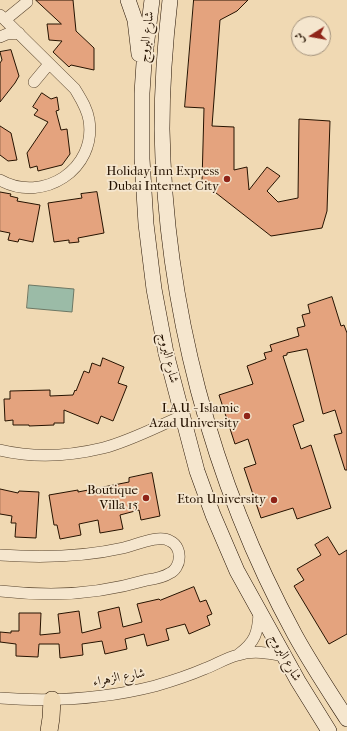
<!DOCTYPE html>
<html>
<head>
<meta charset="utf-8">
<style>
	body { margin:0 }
	#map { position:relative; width:347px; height:731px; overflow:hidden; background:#f0d9b3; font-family:"IM FELL French Canon",Amiri,serif }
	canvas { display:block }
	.north { position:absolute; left:291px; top:16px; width:40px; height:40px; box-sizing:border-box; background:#f5e6ce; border:1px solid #a2917c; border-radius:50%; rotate:259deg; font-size:11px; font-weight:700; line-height:16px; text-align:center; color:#251200 }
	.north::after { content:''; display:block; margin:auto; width:14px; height:18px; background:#8f2418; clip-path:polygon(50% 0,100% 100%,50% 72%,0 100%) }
</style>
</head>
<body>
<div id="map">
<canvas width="347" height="731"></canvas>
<div class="north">ش</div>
</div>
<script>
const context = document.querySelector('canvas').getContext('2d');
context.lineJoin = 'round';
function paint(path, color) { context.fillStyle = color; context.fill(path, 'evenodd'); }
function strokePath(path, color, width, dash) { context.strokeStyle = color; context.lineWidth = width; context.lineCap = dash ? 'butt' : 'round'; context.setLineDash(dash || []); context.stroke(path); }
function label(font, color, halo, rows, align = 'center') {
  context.font = font + ' "IM FELL French Canon",Amiri,serif'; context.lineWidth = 3.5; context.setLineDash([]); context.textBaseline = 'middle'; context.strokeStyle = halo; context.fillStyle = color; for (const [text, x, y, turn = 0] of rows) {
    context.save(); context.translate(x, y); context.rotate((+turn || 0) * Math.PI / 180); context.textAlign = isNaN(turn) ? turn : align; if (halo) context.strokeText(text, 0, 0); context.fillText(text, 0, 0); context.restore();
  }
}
const water = new Path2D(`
	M29,285l45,4 -2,23 -45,-4z`);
const building = new Path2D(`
	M36,0h37l3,31 18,17v22l-23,-5 -2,2 -16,-15 9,-11 -13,-1 -2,-16h14z
	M194,0h54l-11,11 -17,9 -8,106 22,1v43l13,-3 2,23 18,-23 13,9 -13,15 11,11 20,-4 1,-79 31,2 -3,90 -5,17 -51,8 -69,-54 2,-74 -19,-1z
	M11,50l8,26 -4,7 -15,19v-39l2,-3 -2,-8z
	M42,93l9,6 6,-2 2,13 -3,1 5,19 6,-1 3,25 -8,11 -24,6 -1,-5 -7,2 -3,-15 21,-31 -14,-7 4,-5 -5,-3z
	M0,126l11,7 6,27 -9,1 -8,-6z
	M0,192l11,2 -1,2 8,2 -1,3 23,4 -7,37 -14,-3 -1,3 -10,-2 2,-7 -10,-2z
	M97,192l7,41 -26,5 1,4 -10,1v-3l-15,2 -6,-39 34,-5 -1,-4z
	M332,297l9,29 3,-1 3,8v137h-2l-11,-35 8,-2 -7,-23 -12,4 -16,-65 -20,4v2l-4,1 21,65 -11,4 8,24 10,-4 20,63 -34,11 -4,-11 -32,10 -17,-50 12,-4 -8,-25 -13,5 -16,-49 34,-11 -6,-18 19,-7 -2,-6 8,-2 -2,-6 29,-9 -2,-8 8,-2 -3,-11 8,-2 -2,-8z
	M103,358l21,9 -6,16 9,3 -14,35 -12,-5 -3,8 -34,-14v13h-10v2l-25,1v-1h-16v-5l-8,1 -1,-22h6v-8l40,-1v6l23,-1 2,-5 1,1 8,-20 5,2 3,-10 8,3z
	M152,473l8,43 -19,4 -2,-10 -19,5 3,14 -23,4 -2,-13 -19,4 2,11 -21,4 -3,-14h-3l-5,-30 29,-5v2l51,-10v-4z
	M0,489l18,4 1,-2 20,1 -3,46 -21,-1 1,-14h-5l1,-7 -12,-2z
	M328,537l11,18 8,-5v84l-18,10 -35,-58 10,-6 -7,-11 24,-14 -6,-10z
	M194,587l6,15 6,-2 6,14 -5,2 3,9 -21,9 -4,-10 -19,5 3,11 -22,6 -3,-12 -19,5 2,10 -22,5 -3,-13 -20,3 1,11 -23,3 -1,-14h-20l-1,13 -22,-1v-12l-16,-2v-10l11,1v-2h8v-18h22l-1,22 20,-2 -2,-19 21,-3 3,22 19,-5 -3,-16 21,-5 4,20 19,-5 -5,-18 22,-5 1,1z`);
const street = new Path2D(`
	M0,15l75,74c6,10 12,19 14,31 8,49 -46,84 -89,60
	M5,20l22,-18
	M0,37l7,-3 12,-1
	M34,82l15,-18
	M0,450c33,8 70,6 103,-2 27,-7 53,-21 79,-32
	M0,555c42,3 83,2 123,-7 13,-3 36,-14 47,-7 7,3 10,11 9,18 0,5 -4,12 -9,14 -6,4 -16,6 -23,7 -31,9 -63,14 -96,14 -17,0 -34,-1 -51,-3
	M239,654c16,-12 19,-21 20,-41
	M0,698c52,4 104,1 155,-12 17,-5 33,-10 49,-17 11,-4 22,-11 34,-14 15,-5 31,-2 45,1`);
const secondary = new Path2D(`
	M128,0l7,20 4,34
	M152,0l-8,63 -2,30v66l4,65 8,65 12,64 31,118 16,44 24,56 61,110 31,50
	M170,0c-5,43 -8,86 -8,129 3,175 49,352 133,506 16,29 34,56 52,84`);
const primary = new Path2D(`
	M49,731l2,-13 1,-18`);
const markers = [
	[227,179,4,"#8f2418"],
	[247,416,4,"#8f2418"],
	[146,498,4,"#8f2418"],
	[274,500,4,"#8f2418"]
];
const streetNames = [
	["شارع البروج",147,37,-83],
	["شارع البروج",168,358,77],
	["شارع البروج",285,658,61],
	["شارع الزهراء",119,678,-10]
];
const poiNames = [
	["Holiday Inn Express",219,172],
	["Dubai Internet City",219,187],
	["I.A.U - Islamic",239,409],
	["Azad University",239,424],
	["Boutique",138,491],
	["Villa 15",138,506],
	["Eton University",266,500]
];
paint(water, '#9bbba7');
strokePath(water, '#6c7764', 1);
paint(building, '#e4a37e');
strokePath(building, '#251200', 1);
strokePath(street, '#58442d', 12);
strokePath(secondary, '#251200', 16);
strokePath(primary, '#251200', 18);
strokePath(street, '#f5e6ce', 11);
strokePath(secondary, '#f5e6ce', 15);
strokePath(primary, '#f0d9b3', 17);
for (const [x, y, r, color] of markers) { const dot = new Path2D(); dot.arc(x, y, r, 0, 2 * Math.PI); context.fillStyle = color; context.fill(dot); strokePath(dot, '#f5e6ce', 1.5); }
label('13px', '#251200', '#f5e6ce', streetNames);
label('13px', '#251200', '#f5e6ce', poiNames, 'right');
</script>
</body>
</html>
